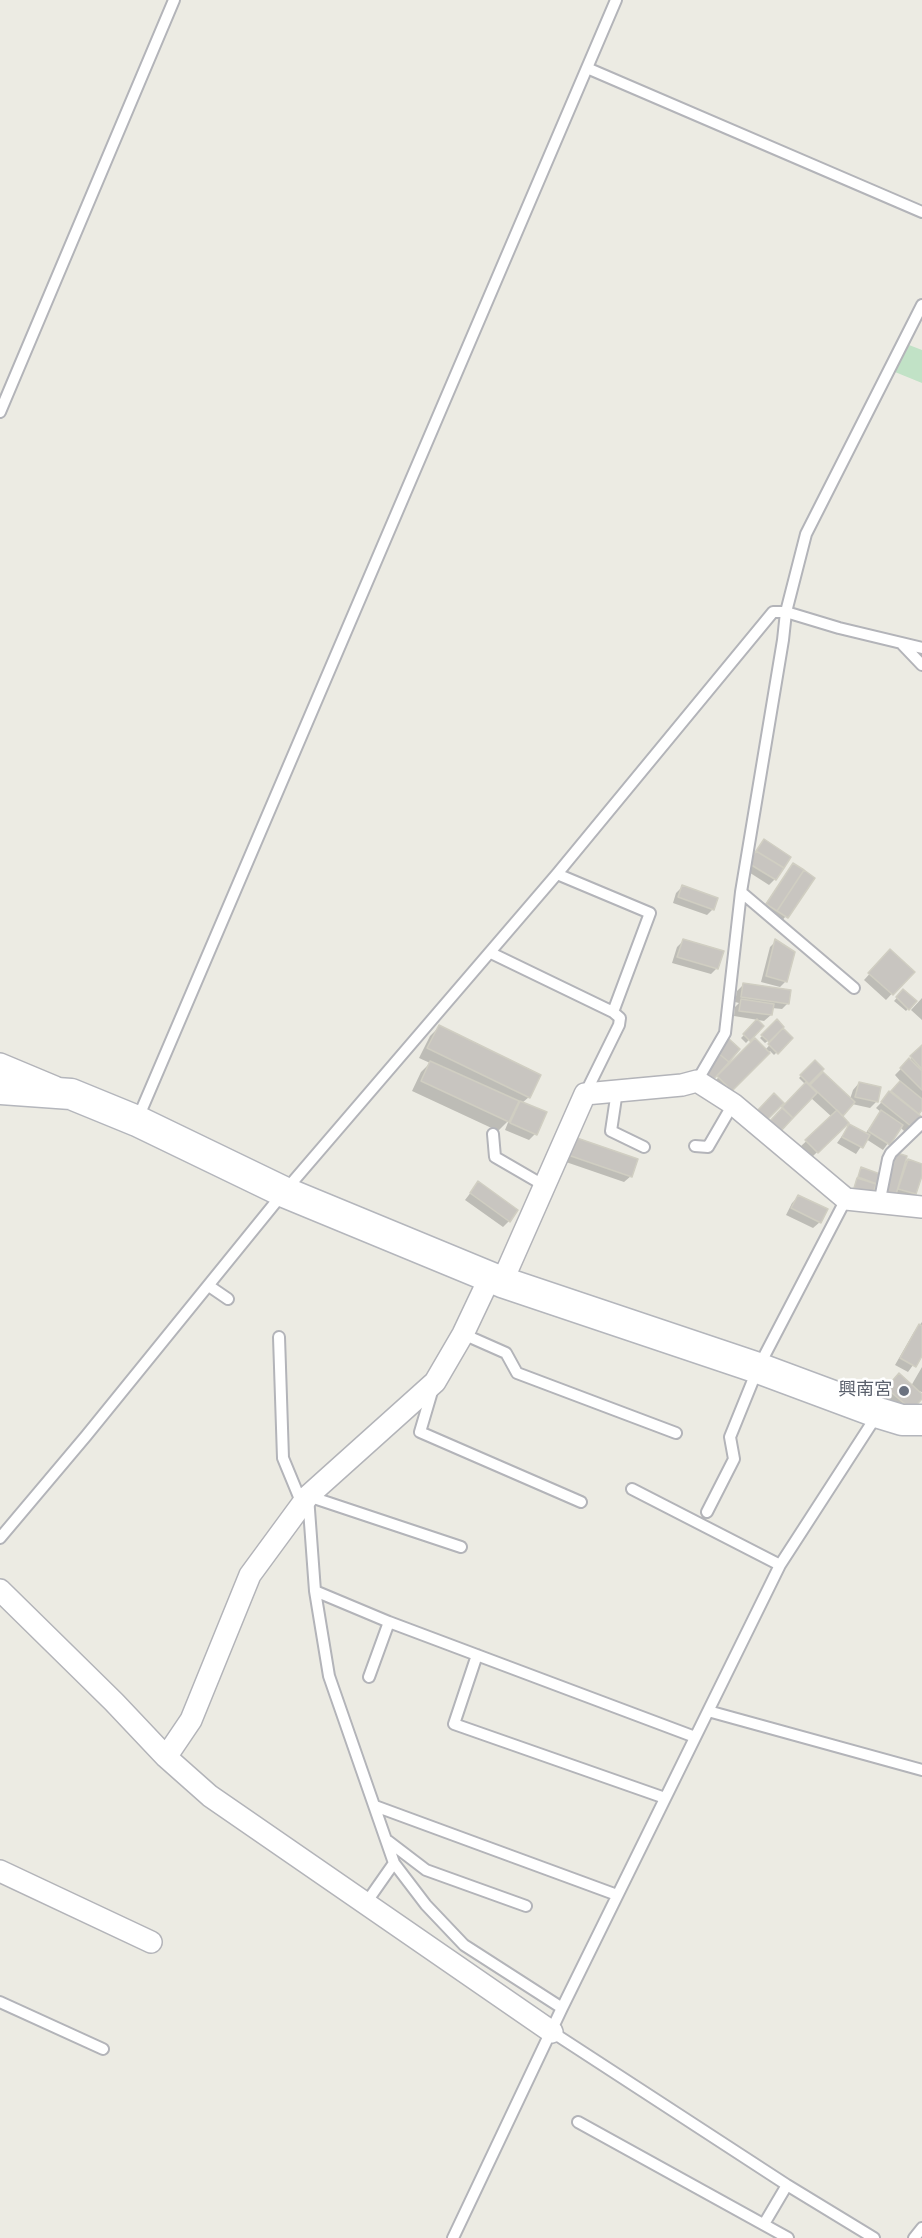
<!DOCTYPE html>
<html>
<head>
<meta charset="utf-8">
<style>
	body { margin:0 }
	canvas { display:block; background:#ecebe3 }
</style>
</head>
<body>
<canvas width="922" height="2238"></canvas>
<script>
const context = document.querySelector('canvas').getContext('2d');
context.lineJoin = 'round';
function paint(path, color) { context.fillStyle = color; context.fill(path, 'evenodd'); }
function strokePath(path, color, width, dash) { context.strokeStyle = color; context.lineWidth = width; context.lineCap = dash ? 'butt' : 'round'; context.setLineDash(dash || []); context.stroke(path); }
function label(font, color, halo, rows, align = 'center') {
  context.font = font + ' "Nunito Sans","Noto Sans TC",sans-serif'; context.lineWidth = 5; context.setLineDash([]); context.textBaseline = 'middle'; context.strokeStyle = halo; context.fillStyle = color; for (const [text, x, y, turn = 0] of rows) {
    context.save(); context.translate(x, y); context.rotate((+turn || 0) * Math.PI / 180); context.textAlign = isNaN(turn) ? turn : align; if (halo) context.strokeText(text, 0, 0); context.fillText(text, 0, 0); context.restore();
  }
}
const green = new Path2D(`
	M909,345l13,5v33l-27,-11z`);
const shadow = new Path2D(`
	M764,841l11,38 -6,6 -25,-16z
	M793,865l20,13 -33,46 -19,-14z
	M682,887l31,22 -6,6 -34,-12 3,-10z
	M683,941l34,27 -6,6 -39,-11 5,-16z
	M776,941l10,40 -6,6 -19,-5 9,-35z
	M884,958l28,14 -26,28 -22,-20z
	M743,985l45,18 -6,6 -10,-1 -1,7 -7,6 -30,-5 1,-9 4,-4 -4,-1 2,-11z
	M903,991l12,10 -9,10 -12,-10z
	M922,998v22l-11,-10z
	M757,1022l5,4 -16,17 -5,-5z
	M777,1022l14,16 -17,17 -4,-4 -45,45 -12,-13 42,-43 10,10 13,-14 -1,-2 -12,9 -5,-5z
	M439,1027l90,70 -7,6 13,31 -6,6 -24,-10 4,-10 -11,11 -86,-40 9,-19 9,-9 -11,-5 11,-22z
	M922,1047v61l-11,18 -6,6 -5,-5 -17,23 -17,-11 -10,15 -19,-11 12,-17 16,8 16,-22 -5,-4 25,-26 -6,-7z
	M815,1062l7,7 -16,16 4,3 13,-14 27,25 3,-9 6,-7 20,5 -3,14 -6,6 -18,-4 -12,12 7,7 -36,35 -11,-11 32,-30 -21,-19 -25,25 -9,-9 29,-29 -7,-7z
	M575,1139l56,37 -7,6 -61,-21z
	M897,1155l8,5 17,5v6l-7,23 -6,6 -22,4 4,-43z
	M861,1169l17,6 -6,18 -19,-2z
	M478,1183l31,38 -6,6 -38,-27z
	M798,1197l22,25 -7,6 -27,-13 6,-12z
	M922,1322v31l-14,19 -13,-7 19,-33z
	M922,1367v25l-5,-1 5,6 -17,18 -24,-20 12,-14 18,5z`);
const building = new Path2D(`
	M764,839l27,18 -7,11 -28,-17z
	M756,851l28,17 -8,12 -28,-17z
	M793,863l11,7 -27,41 -11,-7z
	M804,870l11,8 -27,40 -11,-7z
	M682,885l36,13 -4,12 -36,-13z
	M683,939l41,12 -6,18 -41,-12z
	M775,939l20,13 -8,30 -21,-6z
	M890,949l25,23 -22,23 -25,-22z
	M743,983l48,7 -2,14 -48,-7z
	M903,989l14,12 -8,9 -13,-13z
	M741,999l33,5 -2,11 -33,-4z
	M757,1019l7,7 -14,15 -7,-7z
	M777,1019l7,8 -15,15 -8,-7z
	M439,1025l102,50 -11,23 -103,-50z
	M783,1028l10,10 -15,16 -10,-10z
	M728,1038l12,11 -11,13 -11,-9z
	M755,1038l15,15 -38,38 -15,-15z
	M922,1045v24l-12,-13z
	M718,1053l11,9 -15,17 -9,-6z
	M909,1058l13,13v19l-22,-22z
	M815,1060l9,9 -15,15 -9,-9z
	M430,1061l89,40 -10,21 -88,-41z
	M823,1072l32,30 -12,14 -33,-31z
	M900,1081l22,18v11l-3,4 -28,-23z
	M806,1082l11,11 -24,25 -11,-11z
	M859,1082l22,5 -3,15 -23,-5z
	M889,1091l32,25 -9,11 -31,-25z
	M774,1093l10,10 -18,18 -9,-10z
	M520,1101l27,11 -10,23 -27,-12z
	M782,1108l11,10 -13,14 -11,-10z
	M837,1110l12,13 -31,30 -13,-13z
	M881,1110l22,15 -13,20 -22,-14z
	M849,1124l21,11 -7,13 -21,-11z
	M574,1137l64,22 -6,18 -64,-22z
	M897,1153l10,3 -12,42 -11,-3z
	M908,1159l14,5v12l-6,18 -18,-5z
	M861,1167l19,7 -3,10 -19,-7z
	M857,1178l19,6 -3,10 -19,-6z
	M478,1181l40,29 -8,12 -40,-29z
	M798,1195l30,14 -7,14 -30,-15z
	M919,1324l3,2v30l-6,11 -16,-9z
	M899,1373l23,21v5l-10,11 -26,-22z`);
const lane = new Path2D(`
	M587,68l335,144
	M0,412l174,-412
	M901,643l21,22
	M557,874l93,39 -37,99 7,6 -1,7 -34,69
	M741,892l113,96
	M491,953l122,59
	M697,1081l28,-48 16,-141 42,-252 3,-28 20,-78 116,-229
	M617,1091l-6,40 33,16
	M138,1118l478,-1118
	M493,1134l2,23 50,29
	M695,1146l13,1 25,-43
	M879,1204l9,-45 3,-6 31,-30
	M209,1286l19,13
	M463,1334l43,19 11,20 159,60
	M279,1337l4,121 19,46
	M433,1388l-13,44 161,70
	M632,1489l148,76
	M707,1512l27,-53 -4,-22 28,-69 88,-169
	M0,1538l86,-102 198,-244 273,-318 216,-262h13l53,16 83,20
	M461,1547l-153,-51 7,95 74,31 306,115
	M315,1591l14,85 65,187 -28,40
	M477,1655l-23,69 211,74
	M369,1677l20,-55
	M708,1711l214,59
	M375,1806l242,89
	M388,1841l38,29 100,36
	M394,1863l32,42 38,40 98,63
	M0,2002l103,47
	M552,2032l235,153 87,53
	M578,2122l210,116
	M764,2224l23,-39
	M453,2238l109,-230 218,-443 97,-150
	M914,2238l8,-10`);
const street = new Path2D(`
	M0,1064l55,23
	M502,1282l83,-188 97,-9 15,-4 36,23 113,95 76,8
	M0,1590l114,112 52,55 44,39 342,236
	M166,1757l25,-37 59,-145 58,-79 127,-114 28,-48 27,-57
	M0,1871l151,71`);
const secondary = new Path2D(`
	M0,1089l71,5 66,27 147,71 218,90 256,86 121,45 23,7h20`);
const markers = [
	[904,1391,6,"#6b7280"]
];
const worshipNames = [
	["興南宮",892,1391]
];
paint(green, '#c1e2c6');
paint(shadow, '#0003');
paint(building, '#c8c5c0');
strokePath(building, '#d0cec2', 1.5);
strokePath(lane, '#b3b4b9', 14);
strokePath(street, '#b3b4b9', 24);
strokePath(secondary, '#b4b6bc', 33);
strokePath(lane, '#fff', 10);
strokePath(street, '#fff', 21);
strokePath(secondary, '#fff', 30);
for (const [x, y, r, color] of markers) { const dot = new Path2D(); dot.arc(x, y, r, 0, 2 * Math.PI); context.fillStyle = color; context.fill(dot); strokePath(dot, '#fff', 2); }
label('18px', '#5b616d', '#fff', worshipNames, 'right');
</script>
</body>
</html>
